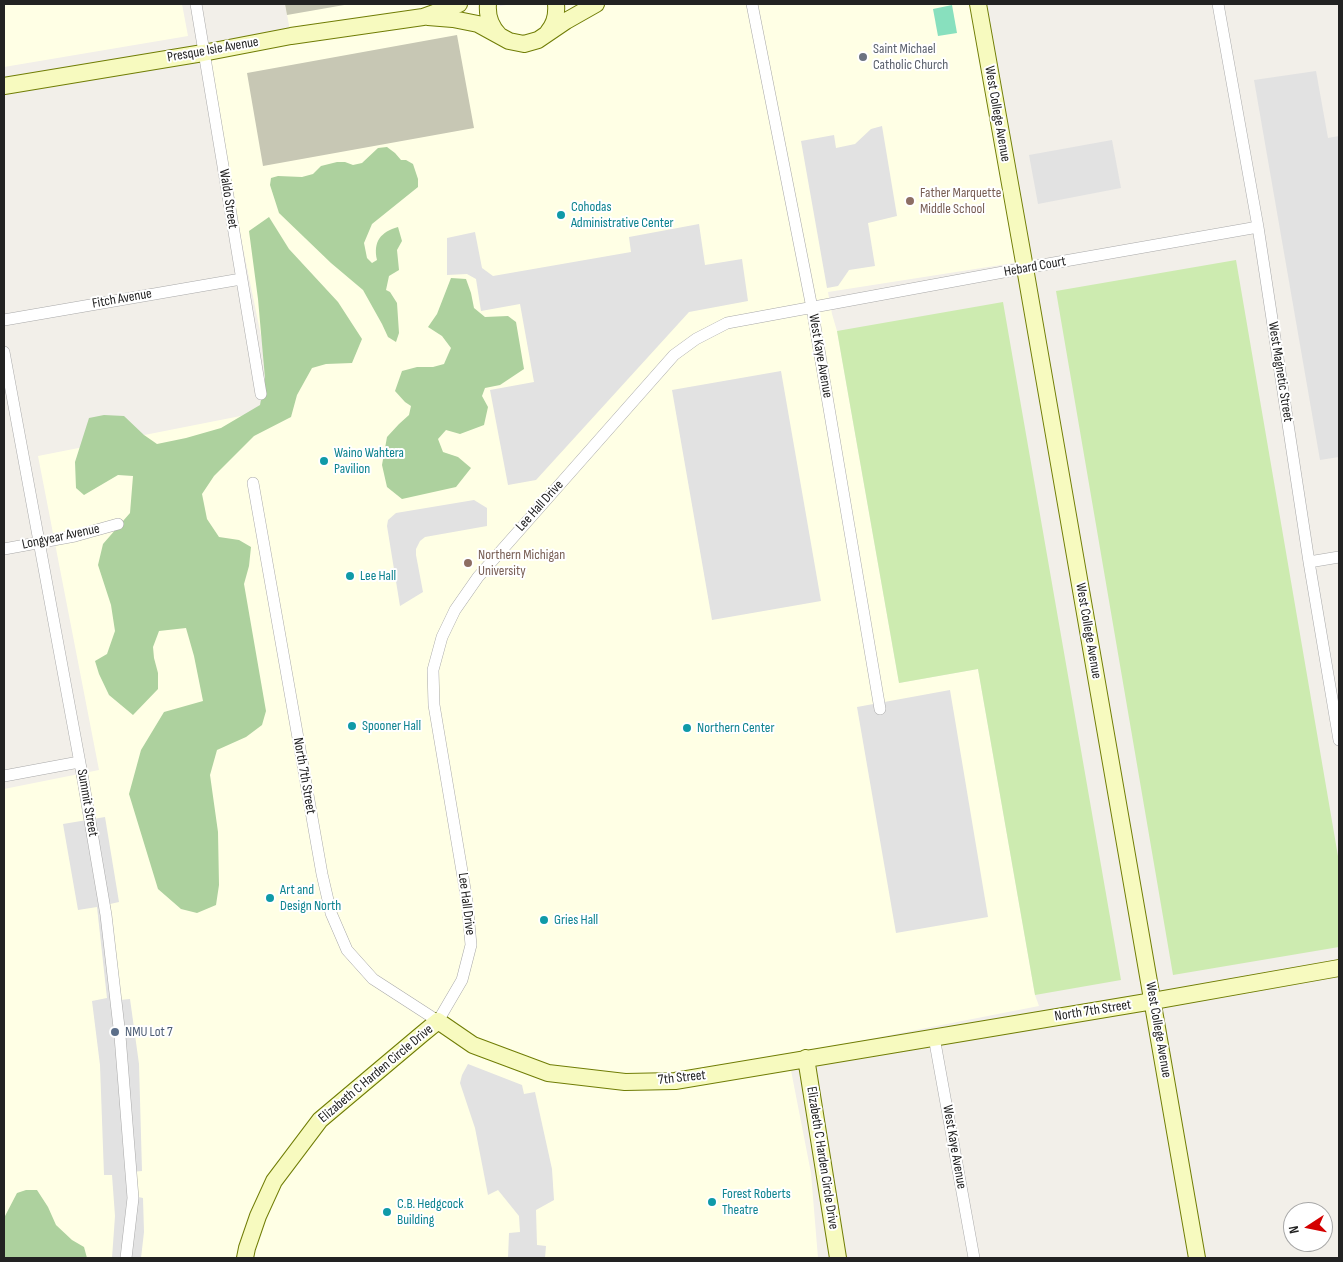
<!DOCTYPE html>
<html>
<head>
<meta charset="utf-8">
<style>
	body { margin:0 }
	#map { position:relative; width:1343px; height:1262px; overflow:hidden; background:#f2efe9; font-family:"Sofia Sans Condensed",sans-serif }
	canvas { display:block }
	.frame { position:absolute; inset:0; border:5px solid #222; pointer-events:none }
	.north { position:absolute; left:1283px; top:1202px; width:50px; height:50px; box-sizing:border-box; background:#fff; border:1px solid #a7a7a7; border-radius:50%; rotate:259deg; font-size:14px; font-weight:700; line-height:20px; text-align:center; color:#222 }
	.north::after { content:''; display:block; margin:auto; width:18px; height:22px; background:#d40000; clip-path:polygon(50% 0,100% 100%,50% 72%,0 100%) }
</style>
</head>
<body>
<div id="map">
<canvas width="1343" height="1262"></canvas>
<div class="frame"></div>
<div class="north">N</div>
</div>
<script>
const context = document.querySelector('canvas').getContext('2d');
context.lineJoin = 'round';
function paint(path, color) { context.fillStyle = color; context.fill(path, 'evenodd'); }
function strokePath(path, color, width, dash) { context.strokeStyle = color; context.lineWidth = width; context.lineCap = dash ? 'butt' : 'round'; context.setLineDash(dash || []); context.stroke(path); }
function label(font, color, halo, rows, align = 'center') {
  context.font = font + ' "Sofia Sans Condensed",sans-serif'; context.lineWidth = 4; context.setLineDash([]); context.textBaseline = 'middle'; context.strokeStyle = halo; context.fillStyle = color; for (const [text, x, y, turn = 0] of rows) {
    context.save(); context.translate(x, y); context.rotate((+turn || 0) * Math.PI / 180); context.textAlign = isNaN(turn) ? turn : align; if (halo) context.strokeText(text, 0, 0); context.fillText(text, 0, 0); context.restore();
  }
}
const education = new Path2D(`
	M4,4h178l6,32 -184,31z
	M285,4h215v2l13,-2h457l50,258 -192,30 4,22 5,17 62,352 79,-14 57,326 4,11 -251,49 23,118 7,85h-814v-469l95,-19 -61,-314 238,-47 -73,-356 88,-17z`);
const construction = new Path2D(`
	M285,4h65l-63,11z
	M457,35l17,93 -211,38 -16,-93z`);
const grass = new Path2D(`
	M1236,260l103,602v85l-166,28 -117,-684z
	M1003,302l118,678 -86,15 -57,-326 -79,14 -62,-352z`);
const forest = new Path2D(`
	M387,147l8,6 6,7h5l7,4 5,15v8l-46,37 -8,19 3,15 5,5 5,-3c-4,-19 4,-28 21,-33l4,14 -5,9 2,20 -10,6 -3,14 4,2 7,11 2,30 -3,9 -8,-5 -6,-13 -19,-34 -32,-27 -52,-50 -9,-28 1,-7 7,-2 24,1 11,-3 8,-8 16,-4h8l8,3 9,-2 16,-15z
	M269,217l20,32 49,53 24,37 -10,24 -26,1 -14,4 -15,27 -6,22 -37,19 -40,40 -12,18 5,25 12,18 20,3 12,7 -2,19 -5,18 22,127 -4,14 -16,12 -29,13 -7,25 8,57 1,53 -3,20 -19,8 -16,-4 -23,-20 -29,-95 12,-44 23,-38 39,-11 -9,-45 -8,-28 -27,3 -6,16 1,11 4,15v16l-25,26 -24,-20 -10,-21 -4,-13 12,-7 8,-23 -4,-26 -13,-40 5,-21 27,-31 3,-37 -15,-1 -34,20 -8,-7 -1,-26 14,-44 15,-3 20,1 20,19 13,9 29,-6 35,-10 39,-23 5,-27 -7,-79 -9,-68z
	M451,278l15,1 5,14 3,15 11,9 23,-1 8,6 8,47 -24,16 -15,3 -3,8 6,11 -4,18 -24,9 -14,-4 -8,9 5,13 15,5 13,11 -15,19 -54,12 -15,-12 -5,-22 5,-28 12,-13 10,-9 2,-9 -6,-4 -10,-11 7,-20 15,-4h16l11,-3 7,-16 -9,-12 -14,-9 9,-13z
	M26,1190h11l11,17 8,18 16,15 12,7 3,11h-83v-40l13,-25z`);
const pitch = new Path2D(`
	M952,5l5,28 -19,3 -5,-27z`);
const parking = new Path2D(`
	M1316,71l12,67 11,-2v321l-19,3 -66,-380z
	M882,126l15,90 -29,7 7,43 -26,4 -11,16 -11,2 -26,-147 33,-6 2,13 19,-4 16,-15z
	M1112,140l9,48 -83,16 -9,-49z
	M699,224l6,41 37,-6 6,42 -59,11 -153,168 -28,5 -18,-95 44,-8 -14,-78 -39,7 -5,-32 -9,-5 -20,1v-37l28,-6 7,36 11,8 138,-24 -2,-15z
	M781,371l40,230 -109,19 -40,-230z
	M474,500l13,8v18l-62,11 -5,4 -4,8v6l7,37 -23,14 -13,-80 1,-6 8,-7z
	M950,690l38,227 -92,16 -39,-226z
	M105,817l14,85 -9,2 10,96 10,-1 9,65 3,107 -11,1 2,24 10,2 1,34 -3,26h-29l3,-42 -3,-41h-8l-4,-110 -8,-64 15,-3 -10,-91 -19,3 -15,-86z
	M468,1064l54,21 2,9 11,-2 17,77 2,31 -18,10 1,35 9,1 -1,12h-37l1,-25 11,-1 -1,-16 -21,-26 -10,5 -13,-67 -15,-45 2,-8z`);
const street = new Path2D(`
	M196,4l65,390
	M752,4l60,304 68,401
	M1218,4l40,223 51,335 30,178
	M4,320l237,-41
	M4,352l78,422 24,141 14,121 13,162 -7,60
	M253,483l69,391 9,39 16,37 26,29 65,42 24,-41 9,-35 -4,-44 -33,-196 -1,-35 9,-33 13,-27 23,-33 196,-222 22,-16 31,-16 298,-55 233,-41
	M4,549l71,-13 43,-12
	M1309,562l30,-5
	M4,776l75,-14
	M934,1037l40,221`);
const secondary = new Path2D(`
	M488,4c-1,12 2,22 11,31
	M978,4l47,264 172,990
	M428,17l25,2 25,5 31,17 15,3 14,-4 28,-19 30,-17
	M548,32c7,-8 9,-17 8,-28
	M4,86l199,-33 88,-17 132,-19 36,-13
	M806,1058l32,200
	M245,1258l2,-10 11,-32 16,-35 46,-61 101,-85 17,-14 35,24 75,28 77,9 50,-1 478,-80 186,-33`);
const markers = [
	[863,57,5,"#6b7280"],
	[910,201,5,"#8d6e63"],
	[561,215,5,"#0f9aa8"],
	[324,461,5,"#0f9aa8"],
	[468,563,5,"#8d6e63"],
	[350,576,5,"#0f9aa8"],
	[352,726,5,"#0f9aa8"],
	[687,728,5,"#0f9aa8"],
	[270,898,5,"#0f9aa8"],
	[544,920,5,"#0f9aa8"],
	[115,1032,5,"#5c6f8a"],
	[712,1202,5,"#0f9aa8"],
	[387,1212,5,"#0f9aa8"]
];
const worshipNames = [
	["Saint Michael",873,49],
	["Catholic Church",873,65]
];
const streetNames = [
	["Presque Isle Avenue",213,50,-10],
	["West College Avenue",997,114,80],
	["Waldo Street",228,199,81],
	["Hebard Court",1035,267,-10],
	["Fitch Avenue",122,299,-10],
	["West Kaye Avenue",820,356,80],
	["West Magnetic Street",1280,372,81],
	["Lee Hall Drive",540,506,-48],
	["Longyear Avenue",61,537,-12],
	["West College Avenue",1088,631,80],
	["North 7th Street",304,776,80],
	["Summit Street",87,803,80],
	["Lee Hall Drive",466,904,83],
	["North 7th Street",1093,1011,-9],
	["West College Avenue",1158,1030,80],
	["Elizabeth C Harden Circle Drive",376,1074,-40],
	["7th Street",682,1078,-6],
	["West Kaye Avenue",954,1147,80],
	["Elizabeth C Harden Circle Drive",822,1158,81]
];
const educationNames = [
	["Father Marquette",920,193],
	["Middle School",920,209],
	["Northern Michigan",478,555],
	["University",478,571]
];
const cultureNames = [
	["Cohodas",571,207],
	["Administrative Center",571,223],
	["Waino Wahtera",334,453],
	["Pavilion",334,469],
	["Lee Hall",360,576],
	["Spooner Hall",362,726],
	["Northern Center",697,728],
	["Art and",280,890],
	["Design North",280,906],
	["Gries Hall",554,920],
	["Forest Roberts",722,1194],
	["Theatre",722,1210],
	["C.B. Hedgcock",397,1204],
	["Building",397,1220]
];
const serviceNames = [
	["NMU Lot 7",125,1032]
];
paint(education, '#ffffe5');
paint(construction, '#c7c7b4');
paint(grass, '#cdebb0');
paint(forest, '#add19e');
paint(pitch, '#88e0be');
paint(parking, '#e2e2e2');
strokePath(street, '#a9a9a9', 12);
strokePath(secondary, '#707d05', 18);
strokePath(street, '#fff', 11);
strokePath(secondary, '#f7fabf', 16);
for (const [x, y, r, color] of markers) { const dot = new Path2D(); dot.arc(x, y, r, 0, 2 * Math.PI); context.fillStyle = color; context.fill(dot); strokePath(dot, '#fff', 2); }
label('14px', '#5b616d', '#fff', worshipNames, 'left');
label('14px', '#222', '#fff', streetNames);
label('14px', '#785e54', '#fff', educationNames, 'left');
label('14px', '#0d838f', '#fff', cultureNames, 'left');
label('14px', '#4e5e75', '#fff', serviceNames, 'left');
</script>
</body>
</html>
